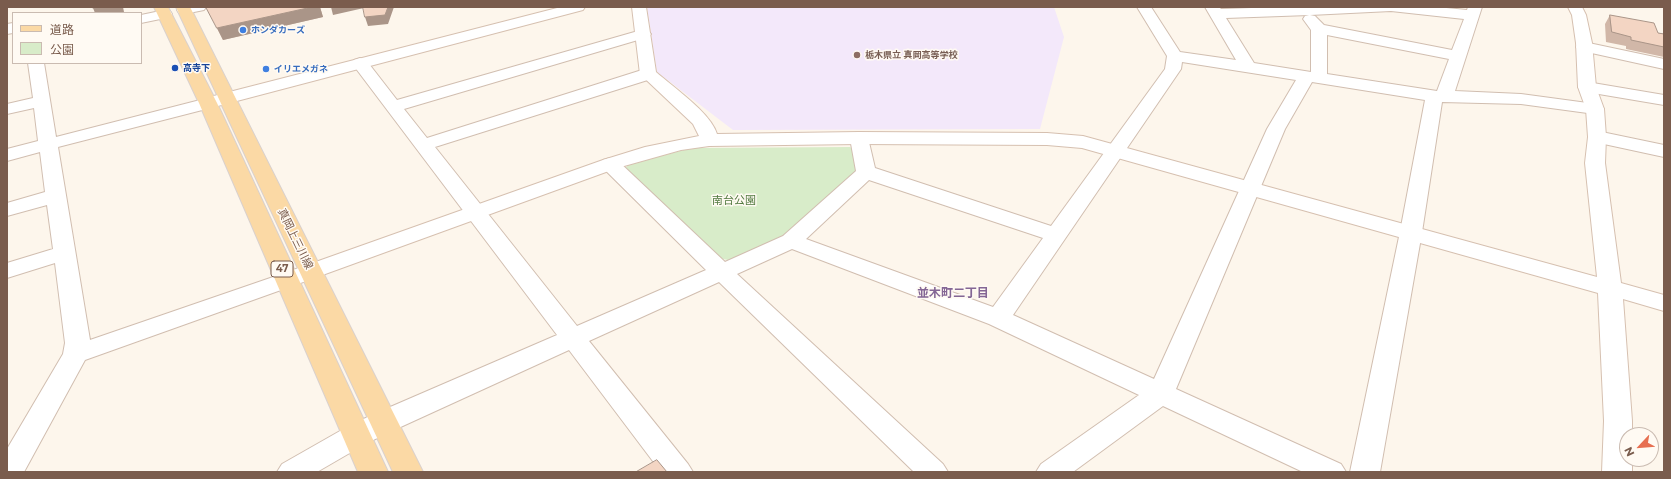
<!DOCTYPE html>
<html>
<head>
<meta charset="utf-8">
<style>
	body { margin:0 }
	#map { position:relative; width:1671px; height:479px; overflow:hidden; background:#fdf6ec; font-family:Montserrat,"Noto Sans JP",sans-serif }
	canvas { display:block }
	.frame { position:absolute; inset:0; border:8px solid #7a5c4d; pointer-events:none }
	.legend { position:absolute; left:12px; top:12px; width:130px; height:52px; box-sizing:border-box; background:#fffaf3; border:1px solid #cabbb1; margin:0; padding:5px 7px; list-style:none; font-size:12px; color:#7a5c4d }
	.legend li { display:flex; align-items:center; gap:8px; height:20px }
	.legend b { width:20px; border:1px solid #cabbb1 }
	.north { position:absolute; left:1619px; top:427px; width:40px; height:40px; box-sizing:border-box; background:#fffaf3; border:1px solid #cabbb1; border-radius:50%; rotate:244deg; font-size:11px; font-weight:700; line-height:16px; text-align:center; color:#7a5c4d }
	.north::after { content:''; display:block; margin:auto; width:14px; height:18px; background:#e76f51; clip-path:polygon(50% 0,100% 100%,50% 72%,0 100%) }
</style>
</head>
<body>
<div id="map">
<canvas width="1671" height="479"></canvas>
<div class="frame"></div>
<ul class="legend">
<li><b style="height:5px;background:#fbd9a5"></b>道路</li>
<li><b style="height:11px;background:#d8ecc9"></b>公園</li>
</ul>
<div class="north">N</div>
</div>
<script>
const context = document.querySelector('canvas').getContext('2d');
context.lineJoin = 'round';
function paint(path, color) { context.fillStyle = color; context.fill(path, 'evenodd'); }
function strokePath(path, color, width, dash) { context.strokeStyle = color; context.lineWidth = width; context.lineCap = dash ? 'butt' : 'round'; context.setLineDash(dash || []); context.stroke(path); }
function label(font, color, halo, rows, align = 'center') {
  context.font = font + ' Montserrat,"Noto Sans JP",sans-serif'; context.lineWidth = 3; context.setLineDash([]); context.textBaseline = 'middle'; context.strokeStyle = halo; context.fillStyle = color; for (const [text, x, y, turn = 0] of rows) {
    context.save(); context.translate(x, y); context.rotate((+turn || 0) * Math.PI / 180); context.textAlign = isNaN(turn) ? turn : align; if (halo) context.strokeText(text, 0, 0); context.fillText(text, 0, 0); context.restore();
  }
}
const education = new Path2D(`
	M647,7h407l10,30 -24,92 -307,1 -76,-58z`);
const green = new Path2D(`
	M850,147l6,4 1,19 -72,68 -53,23 -17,-4 -92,-86 5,-6 63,-17z`);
const street = new Path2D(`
	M179,7h27l-2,3 -20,4 -5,-1 -2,-3z
	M1137,7h14l29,45 56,8 -31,-53h14l2,2 61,-2h154l31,3 1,-3h14l-27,84 66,3 74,10 6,1 3,4 -3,4 -6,1 -74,-10 -79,-2 -20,130 -42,240h-30l50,-240 25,-132 -113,-18 -27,47 -109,260 165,75 5,8h-43l-140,-66 -90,66h-37l5,-8 98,-69 -150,-71 -197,-75 -55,25 206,190 5,8h-34l-195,-190 -130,59 99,123 5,8h-32l-92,-122 -175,80 -27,13 -50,29h-40l5,-8 65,-37 27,-13 183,-79 -203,-269 -2,-3 2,-3 6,-2 6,2 31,40 241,-69 5,-2 5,2 3,3 -3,3 -244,72 23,29 215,-68 6,-1 6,1 2,4 -2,4 -219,69 142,179 129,-56 -103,-102 -3,-4 3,-4 7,-2 7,2 108,102 58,-26 73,-65 -6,-33 2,-4 7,-2 7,2 2,4 7,30 176,58 114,-157 2,-13zM1391,11l73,8 -12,31 -128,-25 -9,-9 -5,-1zM1309,15l-4,1 -2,3 8,11v42l-57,-9 -28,-45zM1327,35l122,24 -12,32 -110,-17zM1182,62l114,18 -29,49 -113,250 -141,-64 168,-246zM869,180l174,58 -50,69 -187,-68z
	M165,10l5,1 2,3 -2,3 -29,6v-8z
	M13,23v10l-6,1v-10z
	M1584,42l80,17v10l-86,-19 -2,-3 2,-3z
	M28,63h16l12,74 152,-39 6,1 3,4 -3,4 -156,40 32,193 189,-65 8,-2 8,2 4,5 -4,5 -210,75 -61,112h-17v-23l56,-95 2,-11 -10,-80 -48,15v-15l46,-14 -6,-44 -40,11v-13l38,-11 -5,-40 -33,9v-12l31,-8 -4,-33 -27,6v-10l26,-6z
	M1587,82l77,13v10l-83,-14 -3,-4 3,-4z
	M1597,131l67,14v12l-74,-16 -2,-4 2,-4z`);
const secondary = new Path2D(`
	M561,7h24l-2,3 -369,97 -6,1 -6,-1 -3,-4 3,-4z
	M632,7h14l10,65c17,15 55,41 61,62l142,-2 188,1 36,3 514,141 -12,-114 3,-26 -2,-28 -8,-22 -2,-44 -4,-28 -4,-8h14l4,8 6,28 4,44 8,22 2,28 -1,26 16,120 43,12v16l-41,-12 9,122v14h-5v24h5v13h-30l2,-51 -6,-128 -516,-145 -35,-3 -188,-1 -150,2 -28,4 -64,18 -322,117 -8,2 -8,-2 -4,-5 4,-5 324,-115 42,-13 54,-11 -6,-12 -53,-50z`);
const primary = new Path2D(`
	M154,7h14l49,96 171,369h-30l-159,-369z
	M176,7h14l233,465h-30z`);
const wall = new Path2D(`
	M206,7h114l3,10 -100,23z
	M1610,15l48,18 6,1v23l-38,-8v-3l-20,-4 -1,-18z`);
const shadedWall = new Path2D(`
	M101,7h22l1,5 -6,1h-23l-2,-5z
	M312,7h8l3,10 -100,23 -6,-12z
	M331,7h32l1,1 -31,7z
	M388,7h6l-6,17 -20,2 -3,-9z`);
const building = new Path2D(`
	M93,7h8l-8,1z
	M206,7h106l-95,21z
	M363,7h25l-3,8 -20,2z
	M1610,15l44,8 4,10 6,1v13l-33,-7v-3l-19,-5z
	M657,460l10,12h-31z`);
const markers = [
	[243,30,4,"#3f7fe0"],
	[857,55,4,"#8d6e63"],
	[175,68,4,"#1a4fb4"],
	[266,69,4,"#3f7fe0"]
];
const farShopnames = [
	["ホンダカーズ",251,30],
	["イリエメガネ",274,69]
];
const farEducationnames = [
	["栃木県立 真岡高等学校",865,55]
];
const farTransitnames = [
	["高寺下",183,68]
];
const shields = [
	[282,269,22]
];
const shieldNames = [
	["47",282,269]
];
const parkNames = [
	["南台公園",734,201]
];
const streetNames = [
	["真岡上三川線",295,239,64]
];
const neighbourhoodNames = [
	["並木町二丁目",953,293]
];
paint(education, '#f3e8fa');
paint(green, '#d8ecc9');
strokePath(street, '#d1beb0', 2);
strokePath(secondary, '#d6c0b0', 2);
strokePath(primary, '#dad1cd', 2);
paint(street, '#fff');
paint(secondary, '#fff');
paint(primary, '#fbd9a5');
paint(wall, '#d1b7a8');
paint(shadedWall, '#aa9588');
paint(building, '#f3d5c3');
strokePath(building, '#aa9588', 1);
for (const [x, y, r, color] of markers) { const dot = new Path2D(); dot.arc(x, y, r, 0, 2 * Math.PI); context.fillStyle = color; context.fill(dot); strokePath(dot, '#fffaf3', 1.5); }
label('bold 9px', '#366cbe', '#fffaf3', farShopnames, 'left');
label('bold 9px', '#785e54', '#fffaf3', farEducationnames, 'left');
label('bold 9px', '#164399', '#fffaf3', farTransitnames, 'left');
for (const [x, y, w] of shields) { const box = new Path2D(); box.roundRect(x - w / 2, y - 8, w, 16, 3); context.fillStyle = '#fffaf3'; context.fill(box); strokePath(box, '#7a5c4d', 1); }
label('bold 10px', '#7a5c4d', null, shieldNames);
label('11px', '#537a41', '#fffaf3', parkNames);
label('11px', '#7a5c4d', '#fffaf3', streetNames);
label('bold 12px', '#846695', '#fffaf3', neighbourhoodNames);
</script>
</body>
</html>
